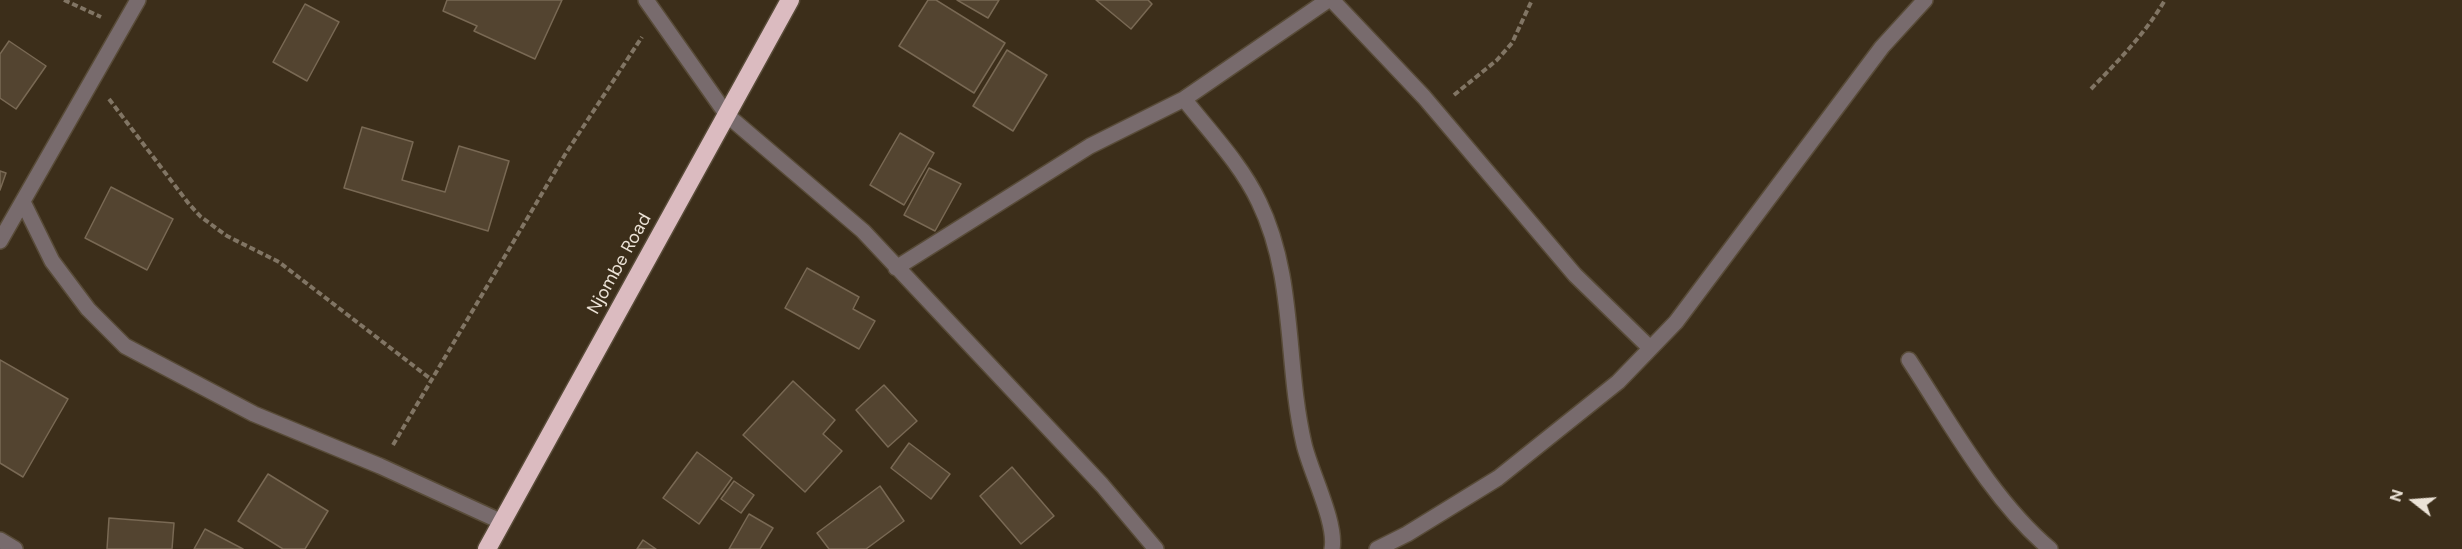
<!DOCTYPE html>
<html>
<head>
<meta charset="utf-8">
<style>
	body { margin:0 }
	#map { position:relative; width:2462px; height:549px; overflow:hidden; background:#3c2e1a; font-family:"DM Sans",sans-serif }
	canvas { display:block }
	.north { position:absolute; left:2384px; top:471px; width:60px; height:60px; -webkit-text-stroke:4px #3c2e1a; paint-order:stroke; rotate:287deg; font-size:16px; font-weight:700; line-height:24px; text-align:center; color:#ece3d7 }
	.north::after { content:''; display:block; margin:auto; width:21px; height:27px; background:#ece3d7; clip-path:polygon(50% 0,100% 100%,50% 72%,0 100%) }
</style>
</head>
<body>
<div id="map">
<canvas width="2462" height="549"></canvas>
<div class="north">N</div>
</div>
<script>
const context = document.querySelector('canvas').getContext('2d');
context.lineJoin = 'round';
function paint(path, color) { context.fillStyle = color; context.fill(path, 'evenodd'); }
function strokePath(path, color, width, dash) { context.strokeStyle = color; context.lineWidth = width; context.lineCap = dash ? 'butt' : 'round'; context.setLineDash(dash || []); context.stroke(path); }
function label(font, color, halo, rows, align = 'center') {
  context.font = font + ' "DM Sans",sans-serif'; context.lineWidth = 4.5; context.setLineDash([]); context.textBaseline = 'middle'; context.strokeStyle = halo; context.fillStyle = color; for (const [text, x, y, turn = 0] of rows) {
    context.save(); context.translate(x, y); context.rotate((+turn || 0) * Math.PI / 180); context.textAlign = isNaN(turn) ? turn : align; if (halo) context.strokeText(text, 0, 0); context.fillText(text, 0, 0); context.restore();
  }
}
const building = new Path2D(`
	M447,0h115l-27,59 -61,-28 3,-5 -34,-15z
	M928,0h8l69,43 -31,50 -75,-47z
	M957,0h42l-11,18z
	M1096,0h52l4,4 -21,25z
	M305,4l34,18 -32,59 -34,-19z
	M9,41l37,25 -30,43 -16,-11v-44z
	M1007,50l40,25 -34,56 -40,-25z
	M362,127l51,15 -11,38 43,12 14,-46 50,15 -21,70 -144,-43z
	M900,133l34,20 -30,52 -34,-20z
	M929,168l32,16 -26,47 -31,-16z
	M0,171l6,2 -6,17z
	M111,187l62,32 -26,51 -62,-32z
	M807,268l52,29 -6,12 22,12 -16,28 -74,-41z
	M0,360l68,39 -45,78 -23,-14z
	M793,381l42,39 -12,14 19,17 -37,41 -62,-57z
	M884,385l33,36 -29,26 -32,-37z
	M909,443l41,31 -19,25 -40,-31z
	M697,452l35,26 -33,46 -36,-26z
	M1012,467l42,49 -33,28 -41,-48z
	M268,474l60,37 -23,38h-22l-45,-28z
	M734,481l20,14 -13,18 -20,-14z
	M880,486l24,35 -38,28h-37l-12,-16z
	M749,514l24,14 -13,21h-31z
	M109,518l65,5 -2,26h-65z
	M205,529l38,20h-49z
	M643,540l13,9h-19z`);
const path = new Path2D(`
	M64,0l37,17
	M2091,89c27,-28 54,-55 74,-89
	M1454,95l43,-35 15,-17 20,-43
	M109,99l80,105 12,13 26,19 52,26 153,118
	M393,445l173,-292 76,-116`);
const minor = new Path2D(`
	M646,0l81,115 136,116 239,254 54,64
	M1332,0l92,97 151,178 75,73
	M1184,99c26,33 57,65 75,103 37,76 26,161 45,242 6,27 33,79 28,105
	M23,202l29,59 36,48 37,37 129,68 126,52 122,56
	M0,241l138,-241
	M896,268l194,-122 94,-47 144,-99
	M1909,360c42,64 83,140 141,189
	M0,540l15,9
	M1377,549l30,-15 91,-56 120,-96 58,-60 206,-275 43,-47`);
const highway = new Path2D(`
	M487,549l303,-549`);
const streetNames = [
	["Njombe Road",620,264,-61]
];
paint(building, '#534430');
strokePath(building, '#796954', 1.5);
strokePath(minor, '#584b38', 18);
strokePath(highway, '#584b38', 21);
strokePath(path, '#817564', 4, [6, 3]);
strokePath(minor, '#786b6d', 15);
strokePath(highway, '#dbbbc0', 18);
label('18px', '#ece3d7', '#3c2e1a', streetNames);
</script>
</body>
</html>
